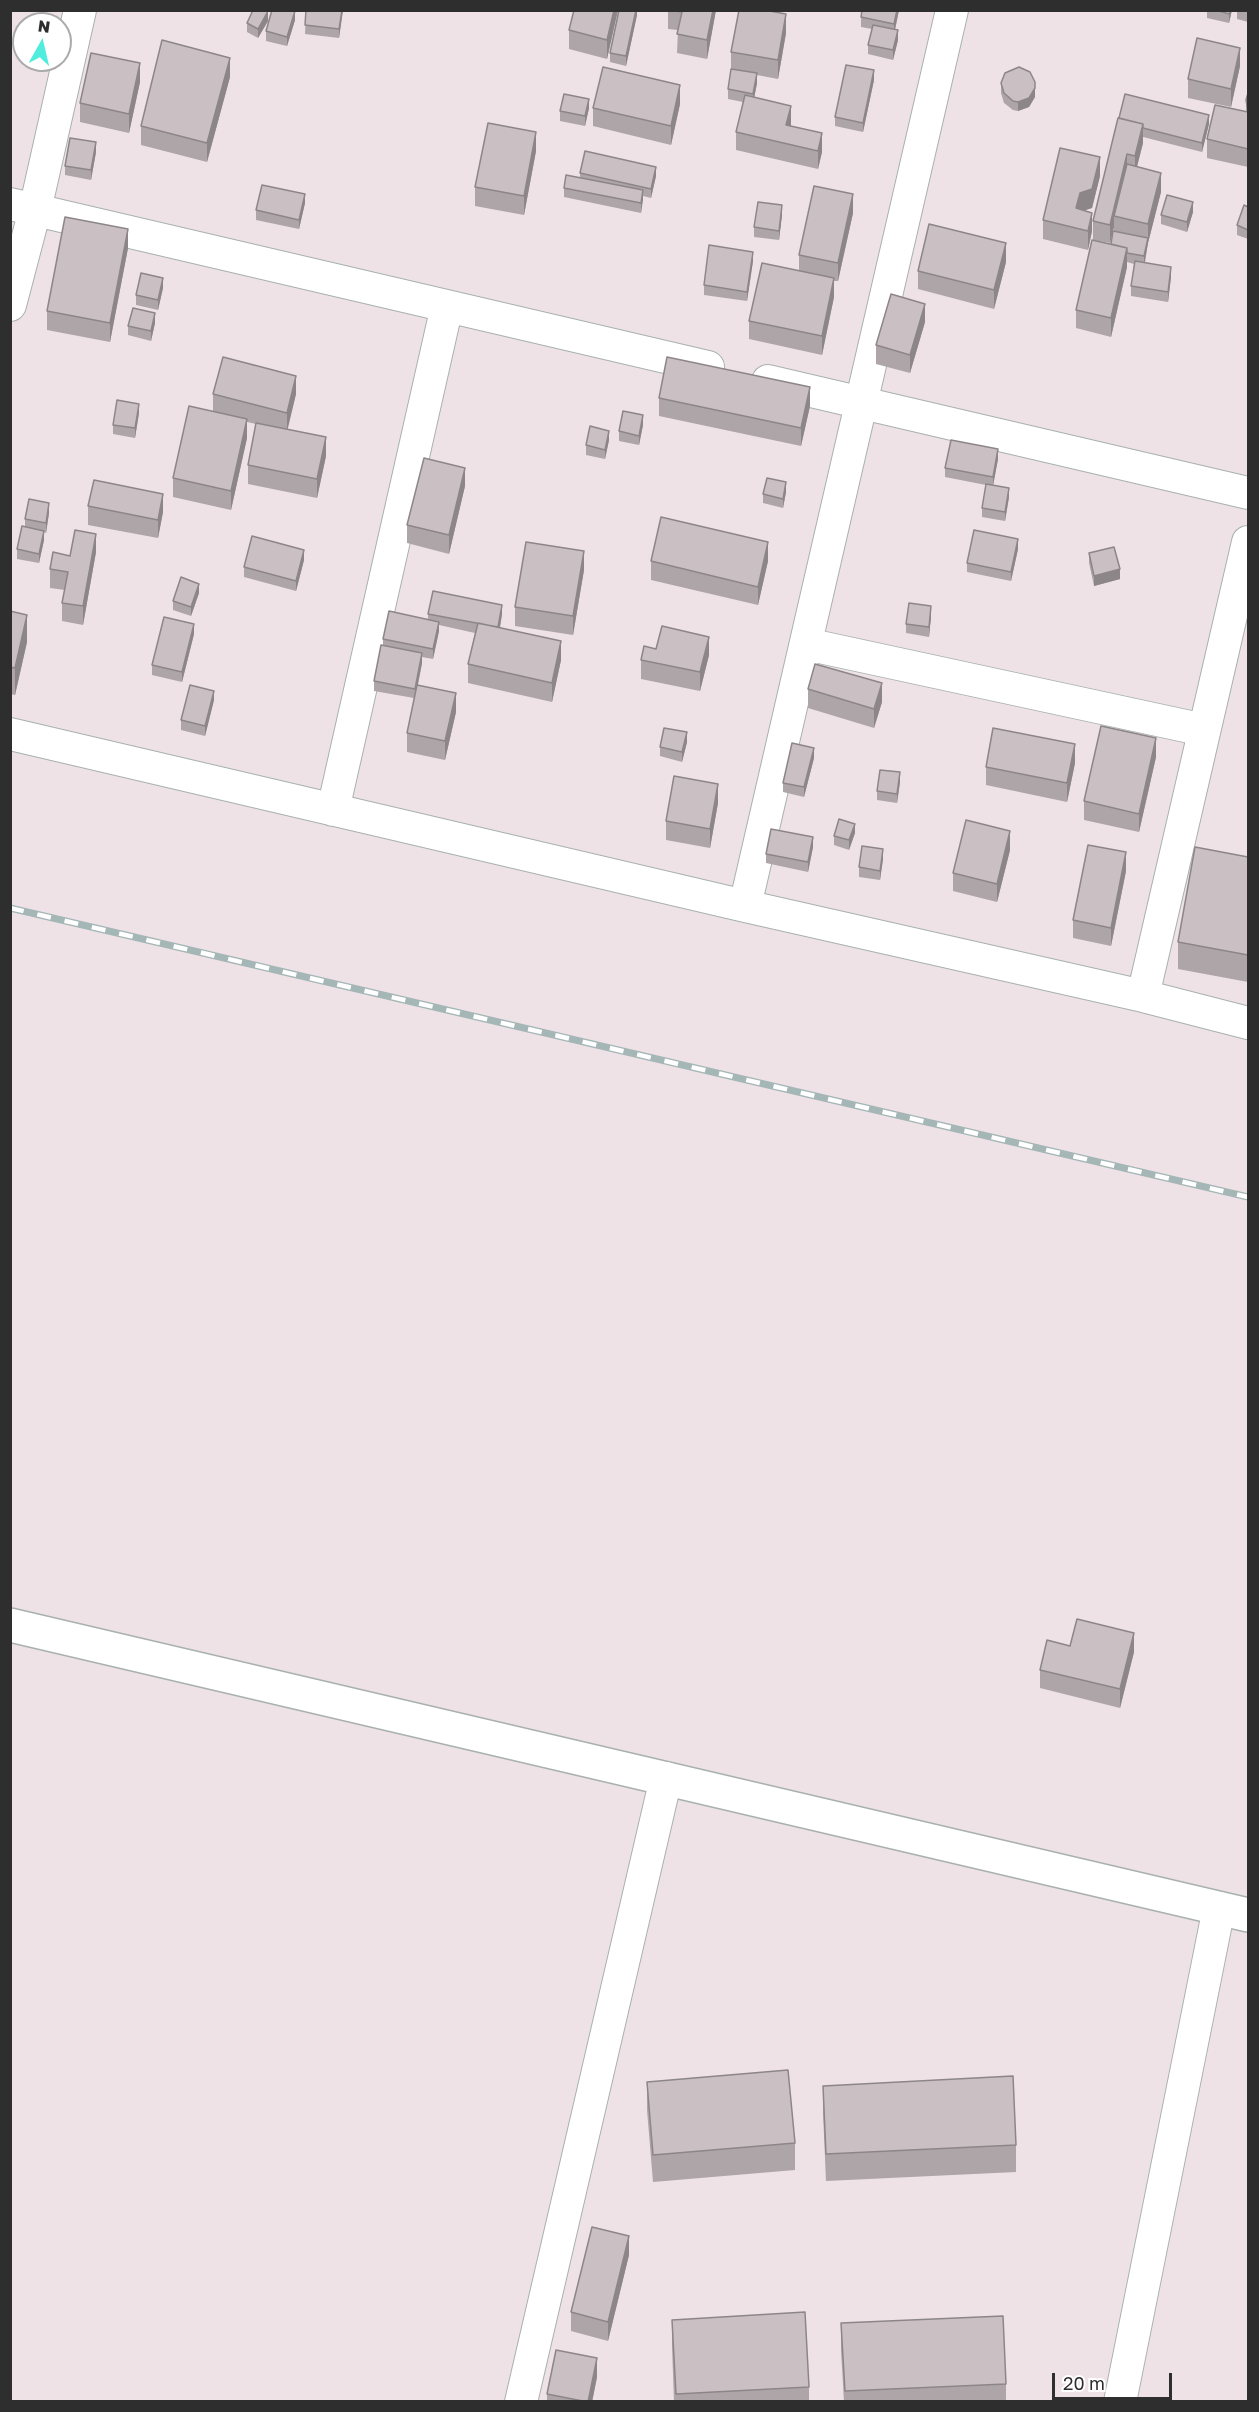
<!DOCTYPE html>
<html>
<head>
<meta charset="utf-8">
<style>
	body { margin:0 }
	#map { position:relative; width:1259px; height:2412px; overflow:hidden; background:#eee2e6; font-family:"Golos Text",sans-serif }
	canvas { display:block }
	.frame { position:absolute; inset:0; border:12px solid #2e2e2e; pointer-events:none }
	.north { position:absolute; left:12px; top:12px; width:60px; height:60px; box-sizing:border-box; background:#fff; border:2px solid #ababab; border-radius:50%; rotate:8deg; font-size:16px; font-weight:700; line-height:24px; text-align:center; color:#2e2e2e }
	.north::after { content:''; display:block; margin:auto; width:21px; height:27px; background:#50ecdd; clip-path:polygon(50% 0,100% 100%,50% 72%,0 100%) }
	.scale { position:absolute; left:1052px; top:2373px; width:120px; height:27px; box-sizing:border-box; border:3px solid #2e2e2e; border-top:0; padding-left:8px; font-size:18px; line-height:21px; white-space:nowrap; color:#2e2e2e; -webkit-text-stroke:4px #fff; paint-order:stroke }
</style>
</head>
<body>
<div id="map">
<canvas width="1259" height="2412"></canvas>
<div class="frame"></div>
<div class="north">N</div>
<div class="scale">20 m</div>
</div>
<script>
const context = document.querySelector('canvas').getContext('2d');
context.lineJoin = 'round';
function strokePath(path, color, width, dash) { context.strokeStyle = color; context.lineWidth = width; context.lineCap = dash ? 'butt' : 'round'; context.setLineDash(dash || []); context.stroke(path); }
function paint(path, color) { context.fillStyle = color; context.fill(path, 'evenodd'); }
const minor = new Path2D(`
	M10,204l698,163
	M10,305l25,-95 45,-200
	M768,381l480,112
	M806,644l398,86
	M10,734l735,172 398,90 105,27
	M333,810l114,-504
	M745,906l207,-896
	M1143,996l105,-454
	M521,2402l145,-624
	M1120,2402l99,-494`);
const secondary = new Path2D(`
	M10,1625l1238,290`);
const rail = new Path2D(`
	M10,908l1238,289`);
const wall = new Path2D(`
	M306,10h37l-4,28 -34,-4z
	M618,10l-11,49 -38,-10v-19z
	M637,10v5l-11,51 -16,-4v-9z
	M668,10h48l-9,49 -30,-6 1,-23 -10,-1z
	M862,10h37l-4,20 3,10 -5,20 -25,-6v-9l4,-16 -11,-2v-10z
	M1207,10h25l-3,13 -22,-5z
	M1237,10h11v12l-11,-3z
	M295,20l-8,26 -21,-5v-10z
	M268,21l-10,17 -11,-6v-9z
	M786,33l-8,46 -21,-4v8l-3,15 68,54 -4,17 -82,-19v-18l7,-30 -15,-3v-10l3,-19v-18z
	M1240,66l-9,41 -43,-9v-19z
	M230,77l-23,85 -66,-17v-19z
	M874,80l-11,52 -28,-6v-9z
	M140,82l-11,51 -49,-11v-19z
	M1035,82v15l-6,10 -11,4 -5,-1 -9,-7 -3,-10v-10z
	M1248,93v74l-41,-9v-19l39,-27v-12z
	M680,104l-9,41 -78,-19v-18z
	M589,108l-4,18 -25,-5v-10z
	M1118,118l91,6 -7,28 -59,-15v6l-6,24 24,25 -13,51 -3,20 26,14 -3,25 -37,-6v-10l3,-22 -7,-2v5l-16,70 -35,-9v-18l35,-66 3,-13v-4l-4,16 -17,-3v-19z
	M536,151l-12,64 -49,-9v-19z
	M96,152l-5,28 -26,-5v-9z
	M580,173l76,3 -5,22 -8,-2 -2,17 -77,-16v-9l16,-10z
	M1100,176l-8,32 -8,2 8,21 -4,19 -45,-11v-19z
	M305,203l-6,26 -43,-9v-10z
	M1248,207v32l-11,-4v-10z
	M1193,212l-6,20 -26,-8v-9z
	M853,213l-15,68h-4v16l-12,58 -73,-16v-18l50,-50v-16z
	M782,215l-3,25 -25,-3v-10z
	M128,248l-18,94 -63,-12v-19z
	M753,261l-6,40 -43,-6v-10z
	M1006,262l-12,47 -76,-20v-18z
	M163,288l-5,22 -22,-5v-10z
	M925,322l-15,51 -34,-9v-19z
	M155,323l-4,18 -23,-6v-9z
	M213,394h83l-9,35 39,27 -9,42 -69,-14v-19l8,-41 -9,-2v16l-16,72 -58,-13v-19l40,-67z
	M659,398l151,8 -9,40 -142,-30z
	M139,413l-4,25 -22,-4v-9z
	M643,425l-4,20 -20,-4v-10z
	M609,440l-4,19 -19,-4v-10z
	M998,459l-5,26 16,12 -4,24 -23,-4v-9l4,-23 -41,-8v-9z
	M465,486l-16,68 -42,-11v-18z
	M786,492l-3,16 -20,-5v-9z
	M88,506l75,6 -5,26 -70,-13z
	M49,513l-3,20 -2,-1v8l-5,23 -22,-4v-10l8,-22v-8z
	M1018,549l-7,32 -44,-9v-9z
	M96,552l-13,73 -21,-4v-18l3,-13 -15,-2v-19l20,-13z
	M1089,553l31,26 -26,7 -5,-23z
	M304,560l-8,31 -52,-14v-10z
	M651,561h117l-10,44 -107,-25z
	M584,570l-11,65 -58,-9v-19z
	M199,593l-8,23 -18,-6v-9z
	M10,611l17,31 -12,53 -5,-1z
	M428,614h74l-2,14 61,32 -9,42 -84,-19v-19l7,-31 -36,-8v6l-6,28 -11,-2v6l-4,22 38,27 -11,48 -38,-8v-19l7,-35 -40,-7v-10l9,-35v-7l45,-19z
	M931,616l-2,21 -23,-4v-9z
	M194,634l-12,48 -30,-7v-10z
	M656,649l53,6 -9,36 -59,-12v-19z
	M808,689l74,13 -8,26 -66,-20z
	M214,700l-9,36 -24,-6v-10z
	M687,742l-5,20 -22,-6v-9z
	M1156,757l-17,75 -55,-12v-19z
	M814,758l-10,39 -21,-5v-9z
	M1075,763l-8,39 -81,-17v-18z
	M900,782l-3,21 -20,-3v-9z
	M718,803l-8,45 -44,-8v-19z
	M855,833l-6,17 -15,-5v-9z
	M813,847l-5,25 -42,-9v-9z
	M1010,850l-13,52 -44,-11v-18z
	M1248,857v125l-70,-13v-27z
	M883,859l-3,21 -21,-3v-10z
	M1126,871l-15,75 -38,-8v-18z
	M1070,1646l64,6 -14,56 -80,-20v-18z
	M647,2082l148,61v27l-142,12 -6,-72z
	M823,2086l193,59v27l-190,9 -3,-68z
	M629,2255l-21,86 -37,-10v-19z
	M672,2320l137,67v15h-135l-2,-55z
	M841,2323l165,61v18h-162l-3,-52z
	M597,2377l-5,25h-45v-8z`);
const shadedWall = new Path2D(`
	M342,10h1l-4,28v-9z
	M614,10h4l-11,49v-19z
	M636,10h1v5l-11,51v-10z
	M713,10h3l-9,49v-19z
	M897,10h2l-5,24v-10z
	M1230,10h2l-3,13v-9z
	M268,11v10l-10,17v-9z
	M295,11v9l-8,26v-9z
	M786,14v19l-8,46v-19z
	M898,30v10l-5,20v-10z
	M1240,48v18l-9,41v-18z
	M230,58v19l-23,85v-19z
	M140,63v19l-11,51v-19z
	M874,70v10l-11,52v-9z
	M757,73v10l-4,21v-10z
	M680,85v19l-9,41v-19z
	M1035,88v9l-6,10 -11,4v-9z
	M589,99v9l-4,18v-10z
	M791,106v19l-5,18v-18z
	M1209,115v9l-7,28v-9z
	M1143,124v19l-8,31v-18z
	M536,132v19l-12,64v-19z
	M822,133v19l-4,17v-18z
	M96,142v10l-5,28v-10z
	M1127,154v19l-13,43v11l-4,16v-18z
	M1100,157v19l-8,32 -12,4 -4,-4 4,-15z
	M656,167v9l-5,22v-9z
	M1161,173v19l-13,51 -4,22v-9l4,-18v-14z
	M643,190v10l-2,13v-10z
	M305,194v9l-6,26v-9z
	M853,194v19l-15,68v-18z
	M1193,202v10l-6,20v-10z
	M782,205v10l-3,25v-9z
	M1092,213v18l-4,19v-19z
	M128,229v19l-18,94v-19z
	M1006,243v19l-12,47v-19z
	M1127,248v19l-16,70v-19z
	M753,252v9l-6,40v-9z
	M1171,267v10l-3,25v-10z
	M163,278v10l-5,22v-10z
	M834,278v19l-12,58v-19z
	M925,304v18l-15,51v-18z
	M155,313v10l-4,18v-10z
	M296,376v18l-9,38v-19z
	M810,387v19l-9,40v-18z
	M139,404v9l-4,25v-10z
	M643,415v10l-4,20v-9z
	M247,419v19l-16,72v-19z
	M609,431v9l-4,19v-9z
	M326,437v19l-9,42v-19z
	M998,449v10l-5,27v-9z
	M465,468v18l-16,68v-19z
	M786,482v10l-3,16v-9z
	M1009,488v9l-4,24v-9z
	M163,494v18l-5,26v-18z
	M49,503v10l-3,20v-10z
	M44,531v9l-5,23v-9z
	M96,534v18l-13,73v-19z
	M1018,539v10l-7,32v-9z
	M768,542v19l-10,44v-18z
	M304,550v10l-8,31v-10z
	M584,551v19l-11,65v-19z
	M1120,569v10l-26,7v-10z
	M199,584v9l-8,23v-9z
	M502,605v9l-4,24v-10z
	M931,606v10l-2,21v-10z
	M27,615v27l-12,53v-27z
	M439,622v9l-6,28v-10z
	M194,624v10l-12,48v-10z
	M709,637v18l-9,36v-19z
	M561,641v19l-9,42v-19z
	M422,653v10l-7,35v-9z
	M882,683v19l-8,26v-19z
	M214,691v9l-9,36v-10z
	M456,693v19l-11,48v-19z
	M687,732v10l-5,20v-10z
	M1156,738v19l-17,75v-18z
	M1075,744v19l-8,39v-19z
	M814,748v10l-10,39v-10z
	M900,772v10l-3,21v-9z
	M718,784v19l-8,45v-19z
	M855,824v9l-6,17v-10z
	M1010,831v19l-13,52v-18z
	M813,837v10l-5,25v-10z
	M883,849v10l-3,21v-9z
	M1126,852v19l-15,75v-18z
	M1134,1633v19l-14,56v-19z
	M629,2236v19l-21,86v-19z
	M597,2358v19l-5,25h-4z`);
const building = new Path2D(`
	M253,10h14l1,1 -10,18 -11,-6z
	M272,10l23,1 -8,26 -21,-6z
	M306,10h36l-3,19 -34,-4z
	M574,10h40l-7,30 -38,-10z
	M619,10h17l-10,46 -16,-3z
	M669,10h44l-6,30 -30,-6 5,-22z
	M739,10h25l22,4 -8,46 -47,-8z
	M862,10h35l-3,14 -33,-7z
	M1216,10h14l-1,4z
	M873,25l25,5 -5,20 -25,-5z
	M1197,38l43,10 -9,41 -43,-10z
	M162,40l68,18 -23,85 -66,-17z
	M91,53l49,10 -11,51 -49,-11z
	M846,65l28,5 -11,53 -28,-6z
	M603,67l77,18 -9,41 -78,-18z
	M1019,67l11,5 5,10v6l-6,10 -11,4 -5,-1 -9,-8 -3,-10 4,-10z
	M731,69l26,4 -4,21 -25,-5z
	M1248,93v18l-2,-11z
	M564,94l25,5 -4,17 -25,-5z
	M1125,94l84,21 -7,28 -59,-15v-4l-24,-6z
	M745,95l46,11 -5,19 36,8 -4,18 -82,-19z
	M1215,105l33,7v37l-41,-10z
	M1118,118l25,6 -8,32 -8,-2 -17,71 -17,-4z
	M488,123l48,9 -12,64 -49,-9z
	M70,138l26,4 -5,28 -26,-4z
	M1060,148l40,9 -8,32 -12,4 -4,15 16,5 -4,18 -45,-11z
	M585,151l71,16 -5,22 -71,-16z
	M1127,164l34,9 -13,51 -34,-8z
	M566,175l77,15 -2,13 -77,-15z
	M262,185l43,9 -6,26 -43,-10z
	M814,186l39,8 -15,69 -39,-8z
	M1167,195l26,7 -6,20 -26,-7z
	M758,202l24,3 -3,26 -25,-4z
	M1244,205l4,2v23l-11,-5z
	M65,217l63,12 -18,94 -63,-12z
	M929,224l77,19 -12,47 -76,-19z
	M1113,231l35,7 -4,18 -17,-3v-5l-16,-4z
	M1092,240l35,8 -16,70 -35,-8z
	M709,245l44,7 -6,40 -43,-7z
	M1135,261l36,6 -3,25 -37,-6z
	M762,263l72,15 -12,58 -73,-15z
	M141,273l22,5 -5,22 -22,-5z
	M891,294l34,10 -15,51 -34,-10z
	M133,308l22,5 -4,18 -23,-5z
	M223,357l73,19 -9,37 -74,-19z
	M667,357l143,30 -9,41 -142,-30z
	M117,400l22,4 -4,24 -22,-3z
	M189,406l58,13 -16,72 -58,-13z
	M623,411l20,4 -4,21 -20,-5z
	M256,423l70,14 -9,42 -69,-14z
	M590,426l19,5 -4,19 -19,-5z
	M951,440l47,9 -5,28 -48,-9z
	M424,458l41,10 -16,67 -42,-10z
	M767,478l19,4 -3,17 -20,-5z
	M94,480l69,14 -5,26 -70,-14z
	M986,484l23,4 -4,24 -23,-4z
	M29,499l20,4 -3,20 -21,-4z
	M661,517l107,25 -10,45 -107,-26z
	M22,526l22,5 -5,23 -22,-5z
	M75,530l21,4 -13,72 -21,-3 6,-31 -18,-3 3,-17 17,4z
	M974,530l44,9 -7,33 -44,-9z
	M252,536l52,14 -8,31 -52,-14z
	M526,542l58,9 -11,65 -58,-9z
	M1114,547l6,22 -26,7 -5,-23z
	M181,577l18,7 -8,23 -18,-6z
	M433,591l69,14 -4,22 -70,-13z
	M909,603l22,3 -2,21 -23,-3z
	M10,611l17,4 -12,53 -5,-1z
	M389,611l50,11 -6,27 -50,-10z
	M164,617l30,7 -12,48 -30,-7z
	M478,623l83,18 -9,42 -84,-19z
	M662,626l47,11 -9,35 -59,-12 3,-14 12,3z
	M381,645l41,8 -7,36 -41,-8z
	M815,664l67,19 -8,26 -66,-20z
	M190,685l24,6 -9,35 -24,-6z
	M417,685l39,8 -11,48 -38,-8z
	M1101,726l55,12 -17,76 -55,-13z
	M664,728l23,4 -5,20 -22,-5z
	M993,728l82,16 -8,39 -81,-16z
	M792,743l22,5 -10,39 -21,-4z
	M880,770l20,2 -3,22 -20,-3z
	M674,776l44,8 -8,45 -44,-8z
	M839,819l16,5 -6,16 -15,-4z
	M966,820l44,11 -13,53 -44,-11z
	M771,829l42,8 -5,25 -42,-8z
	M1088,845l38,7 -15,76 -38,-8z
	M862,846l21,3 -3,22 -21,-4z
	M1195,847l53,10v98l-70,-13z
	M1077,1619l57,14 -14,56 -80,-19 7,-30 23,6z
	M788,2070l7,73 -142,12 -6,-73z
	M1013,2076l3,69 -190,9 -3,-68z
	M592,2227l37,9 -21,86 -37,-10z
	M805,2312l4,75 -133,7 -4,-74z
	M1003,2316l3,68 -161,7 -4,-68z
	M556,2350l41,8 -9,44 -41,-8z`);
strokePath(minor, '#a8b1b0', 34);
strokePath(secondary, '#a8b1b0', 36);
strokePath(minor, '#fff', 32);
strokePath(secondary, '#fff', 33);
strokePath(rail, '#a4b6b5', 7);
strokePath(rail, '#fff', 4.5, [14]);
paint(wall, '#aea5a8');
paint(shadedWall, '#8d8688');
paint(building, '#cac0c3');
strokePath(building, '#8d8688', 1.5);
</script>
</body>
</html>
